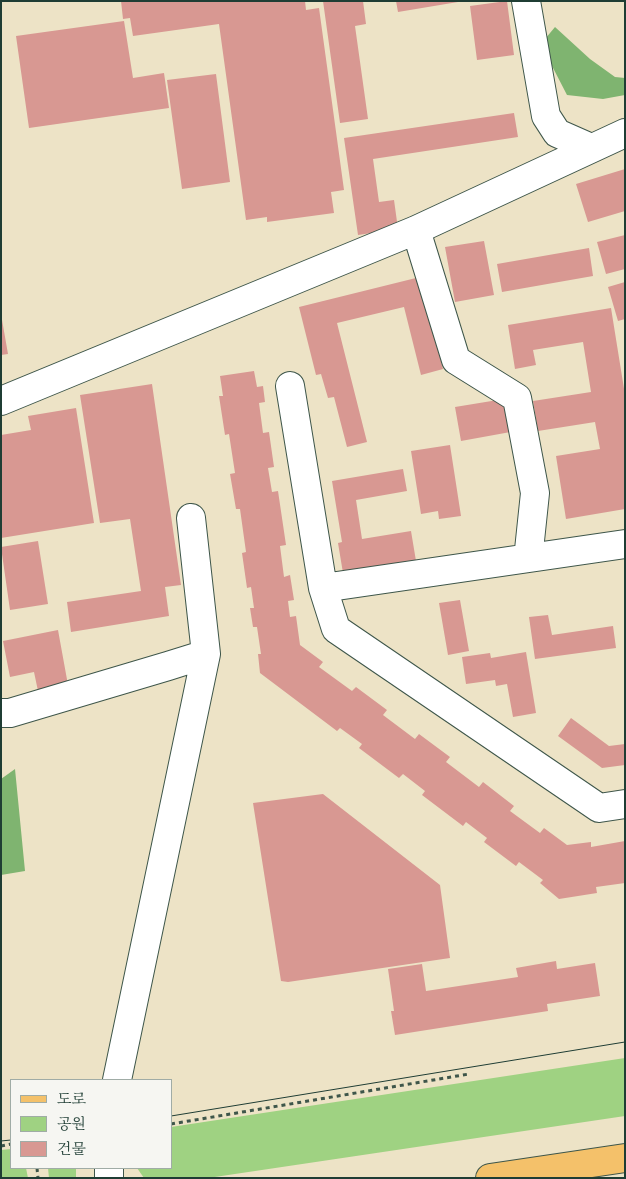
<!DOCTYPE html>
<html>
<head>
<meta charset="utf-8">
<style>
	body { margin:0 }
	#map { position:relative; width:626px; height:1179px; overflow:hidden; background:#ede3c6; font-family:"Old Standard TT","Noto Serif KR",serif }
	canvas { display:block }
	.frame { position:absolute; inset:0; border:2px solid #1f3d34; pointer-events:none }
	.legend { position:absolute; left:10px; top:1079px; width:162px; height:90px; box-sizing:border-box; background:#f6f6f2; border:1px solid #a0aca6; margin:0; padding:6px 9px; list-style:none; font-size:15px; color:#1f3d34 }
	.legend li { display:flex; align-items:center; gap:10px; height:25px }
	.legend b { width:25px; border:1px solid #a0aca6 }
</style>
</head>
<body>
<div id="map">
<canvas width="626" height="1179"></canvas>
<div class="frame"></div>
<ul class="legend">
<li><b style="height:6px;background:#f4c16a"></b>도로</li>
<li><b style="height:14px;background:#9fd282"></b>공원</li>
<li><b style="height:14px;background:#d89892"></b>건물</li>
</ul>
</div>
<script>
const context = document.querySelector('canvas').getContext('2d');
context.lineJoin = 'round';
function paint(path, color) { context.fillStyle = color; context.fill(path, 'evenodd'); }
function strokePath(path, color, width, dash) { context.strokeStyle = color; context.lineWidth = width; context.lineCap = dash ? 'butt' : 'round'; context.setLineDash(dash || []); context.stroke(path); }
const green = new Path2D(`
	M625,1058v58l-417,62h-64l-7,-10h34v-41z
	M11,1149v19h15l2,10h-27v-28z
	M48,1168h28v9l-27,1z`);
const forest = new Path2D(`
	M555,27l35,32 25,18 10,1v17l-22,4 -36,-4 -16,-31 -6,-25z
	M15,769l10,102 -24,4v-96z`);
const building = new Path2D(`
	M121,1h184l1,9 13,-2 25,182 -13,2 3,21 -67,9v-5l-21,3 -27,-196 -86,12 -3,-18 -7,1z
	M323,1h40l3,23 -11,2 13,93 -28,4z
	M396,1h61l1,1 -60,10z
	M507,1l7,54 -37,5 -7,-54z
	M124,21l9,57 31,-5 5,35 -140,20 -13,-92z
	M216,74l14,108 -48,7 -15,-109z
	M514,113l4,24 -145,22 6,43 15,-2 4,29 -40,6 -14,-97z
	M625,169v42l-37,11 -12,-38z
	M625,235v34l-19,5 -9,-32z
	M484,241l10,54 -39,7 -10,-55z
	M589,248l4,28 -91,16 -5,-28z
	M420,277l23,92 -22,6 -17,-68 -67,16 30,119 -20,5 -13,-50 -6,1 -7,-24 -5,1 -17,-68z
	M625,282v37l-7,2 -10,-34z
	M611,308l14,87v114l-59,10 -10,-63 44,-7 -5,-27 -57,9 -5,-30 58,-9 -8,-50 -50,8 3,15 -21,4 -7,-44z
	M1,314l7,40 -7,1z
	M254,371l3,16 6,-1 2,16 -6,1 4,30 6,-1 5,35 -6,1 4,24 6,-1 8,54 -6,1 4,31 6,-2 4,25 -6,1 2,16 6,-1 4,29 23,17 -4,5 33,24 4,-4 31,23 -4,5 32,24 4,-5 31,23 -4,5 33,25 4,-5 31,24 -4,5 30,22 4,-5 23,17 24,-3v5l34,-6v42l-29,4 1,6 -38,6 -19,-16 3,-3 -24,-18 -3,4 -32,-24 3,-4 -21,-16 -3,4 -41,-31 3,-4 -22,-17 -4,4 -40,-30 3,-4 -22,-16 -3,3 -77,-58 -2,-19h3l-4,-27h-4l-3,-19h4l-3,-21 -4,1 -5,-35 4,-1 -6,-43h-4l-6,-35 5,-1 -6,-39 -4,1 -6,-39h4l-3,-20z
	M152,384l29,201 -16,2 4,29 -98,16 -4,-30 74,-11 -11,-72 -30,4 -20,-128z
	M510,398l6,33 -55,10 -6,-34z
	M76,408l18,115 -93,15v-103l30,-5 -3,-14z
	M450,445l11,71 -22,3 -1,-8 -17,3 -10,-63z
	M403,469l4,22 -51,9 6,39 49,-8 5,30 -73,12 -5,-30 4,-1 -10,-61z
	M38,541l10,63 -38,6 -9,-63z
	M460,600l9,51 -21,4 -9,-52z
	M548,615l4,20 61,-9 3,22 -81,11 -6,-42z
	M58,630l10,55 -30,6 -4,-19 -24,5 -7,-36z
	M526,652l10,61 -23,4 -6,-33 -11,2 -1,-6 -29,4 -4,-27 28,-4 1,5z
	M571,718l38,28 16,-2v21l-23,3 -44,-32z
	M323,794l117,91 10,73 -162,24 -7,-1 -28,-178z
	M556,961l1,8 38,-6 5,33 -53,8 1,7 -153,24 -4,-24h3l-6,-42 34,-5 4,27 92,-14 -2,-9z`);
const path = new Path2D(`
	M171,1124l298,-50
	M1,1146l10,-2
	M37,1168l1,10`);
const minor = new Path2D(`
	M526,1l20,115 11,17 34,15
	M416,230l40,130 61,38 18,95 -6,57 -4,8
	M290,386l33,202 13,41 263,179 26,-4
	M1,401l415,-171 209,-97
	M323,588l302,-44
	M1,713h9l158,-47 38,-12 -15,-136
	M117,1080l89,-426
	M109,1168v10`);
const major = new Path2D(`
	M490,1178l135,-20`);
const tram = new Path2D(`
	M171,1116l454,-74
	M1,1141l10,-1`);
paint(green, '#9fd282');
paint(forest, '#7fb470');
paint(building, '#d89892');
strokePath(minor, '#3e564a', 30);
strokePath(major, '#3e564a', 30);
strokePath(path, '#3e564a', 3, [4, 4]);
strokePath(minor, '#fff', 28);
strokePath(major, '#f4c16a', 28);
strokePath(tram, '#1f3d34', 1);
</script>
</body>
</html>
